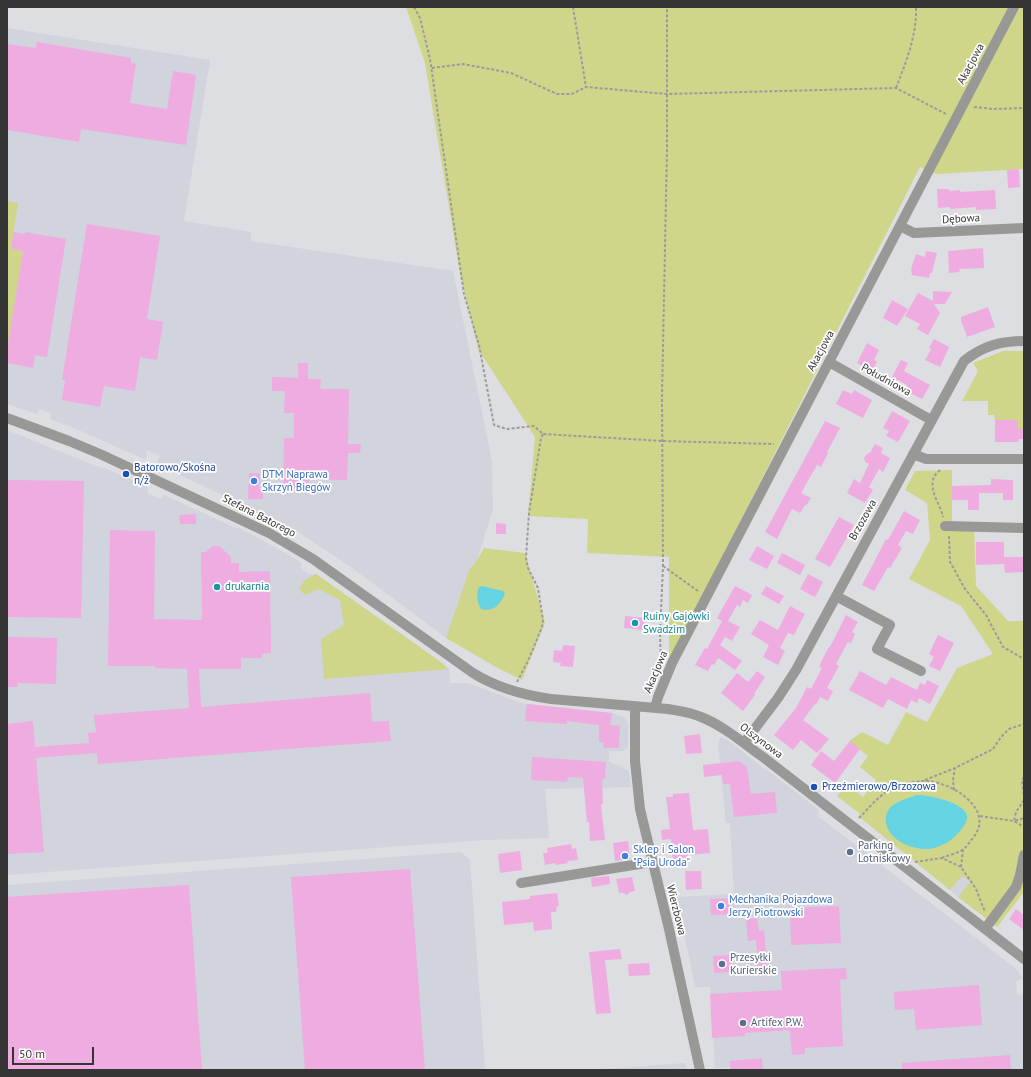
<!DOCTYPE html>
<html>
<head>
<meta charset="utf-8">
<style>
	body { margin:0 }
	#map { position:relative; width:1031px; height:1077px; overflow:hidden; background:#dddee1; font-family:"PT Sans",sans-serif }
	canvas { display:block }
	.frame { position:absolute; inset:0; border:8px solid #353536; pointer-events:none }
	.scale { position:absolute; left:12px; top:1047px; width:82px; height:18px; box-sizing:border-box; border:2px solid #353536; border-top:0; padding-left:5px; font-size:12px; line-height:14px; white-space:nowrap; color:#353536; -webkit-text-stroke:3px #fff; paint-order:stroke }
</style>
</head>
<body>
<div id="map">
<canvas width="1031" height="1077"></canvas>
<div class="frame"></div>
<div class="scale">50 m</div>
</div>
<script>
const context = document.querySelector('canvas').getContext('2d');
context.lineJoin = 'round';
function paint(path, color) { context.fillStyle = color; context.fill(path, 'evenodd'); }
function strokePath(path, color, width, dash) { context.strokeStyle = color; context.lineWidth = width; context.lineCap = dash ? 'butt' : 'round'; context.setLineDash(dash || []); context.stroke(path); }
function label(font, color, halo, rows, align = 'center') {
  context.font = font + ' "PT Sans",sans-serif'; context.lineWidth = 3.5; context.setLineDash([]); context.textBaseline = 'middle'; context.strokeStyle = halo; context.fillStyle = color; for (const [text, x, y, turn = 0] of rows) {
    context.save(); context.translate(x, y); context.rotate((+turn || 0) * Math.PI / 180); context.textAlign = isNaN(turn) ? turn : align; if (halo) context.strokeText(text, 0, 0); context.fillText(text, 0, 0); context.restore();
  }
}
const built = new Path2D(`
	M7,28l203,32 -26,161 67,11v9l202,30 39,190 1,48 -19,61 -28,68 -95,-71 -62,-41 -133,-62 4,-8 -13,-6 -1,10 -74,-33 -22,-8 1,-6 -12,-4 -2,5 -30,-10z
	M7,430l97,39v-1l44,19 -1,6 13,6 4,-4 74,34 1,-1 30,16 32,18v6l8,6h7l122,86 11,9 1,14h18l53,20 91,10 12,4 4,6v24l-5,4h-14v11l13,5 7,4 2,16 -86,2 4,49 -65,2 -477,35z
	M721,737l11,6 31,25 3,1 53,41 -1,6 197,152 8,10 -7,3 1,14 7,-1v76h-294v-3l-15,1 -5,-81h-15l-18,-90 57,-3 -4,-71h-4l-8,-80z
	M461,852l9,8 15,210h-478v-185z
	M962,876l8,7 -12,14 -8,-7z
	M685,1063l2,7h-94z`);
const green = new Path2D(`
	M406,7h618v162l-88,5 -16,-7 -251,495v-105l-82,-4 1,-34 -60,-3 7,-79 -57,-88 -18,-76 -35,-210z
	M7,201l11,2 -7,46 12,2 -16,99z
	M1003,351h21v78h-6v-9h-23l-1,-5h-6v-14h-26l16,-30 -5,-8z
	M952,470v52h22l2,64 32,35h16v271l-27,35 -39,-30 12,-15 -8,-6 -12,14 -92,-74 2,-2 -23,-18 10,-12 16,13 13,-17 -16,-13 8,-11 -19,-15 13,-9 26,13 18,-33 21,10 30,-54 36,-14 -32,-48 -52,-27 21,-39 -3,-37 -22,-13 10,-19z
	M484,548l41,5 20,70 -23,57 -28,-14 -48,-28 24,-70 4,-3z
	M316,574l122,86 11,9 -125,10 -3,-40 23,-14 -4,-25 -21,-11 -14,6 -6,-6 6,-9z`);
const water = new Path2D(`
	M482,586l21,5 2,3c-5,11 -11,18 -24,15 -4,-7 -5,-14 -2,-22z
	M917,795c12,0 46,7 50,20 2,8 -10,20 -16,25 -6,4 -14,8 -22,9 -19,1 -46,-11 -43,-33 1,-4 3,-8 6,-10 7,-6 17,-8 25,-11z`);
const building = new Path2D(`
	M37,42l94,16v5l5,1 -6,39 37,6 6,-38 23,4 -10,70 -105,-16 -2,13 -72,-12v-86l29,4z
	M1019,169l1,18 -12,1 -1,-18z
	M937,189h12v2l11,-1v2l35,-2 1,19 -20,1v-3l-26,2v-2l-12,1z
	M87,224l73,12 -13,83 16,3 -6,38 -17,-3 -5,34 -31,-5 -4,21 -38,-7 3,-20h-3z
	M14,232l11,2v-2l41,7 -19,118 -12,-2 -2,13 -26,-5v-13l16,-99 -12,-2z
	M983,248l1,20 -25,1 1,3 -11,1 -1,-22z
	M926,251l11,2 -5,20h-2l-1,5 -17,-3 -1,-6 5,-15 9,3z
	M933,291l19,1 -7,12h-11l6,9 -12,22 -11,-6 3,-5 -15,-8 13,-23 15,8z
	M892,300l16,9 -11,17 -14,-8z
	M988,307l7,20 -28,10 -6,-17v-3z
	M934,339l15,8 -9,20 -15,-7 6,-11 -2,-1z
	M867,343l12,7 -5,10 3,2 -5,9 -15,-8z
	M901,360l7,3 -4,8 26,14 -8,14 -18,-9 3,-5 -15,-8z
	M298,363h10v16h13l-1,10h29l-1,55h13l-1,9h-12l-1,27 -38,-1 -1,10h-25l1,-51h10v-25h-10l1,-22h-13v-14l26,1z
	M843,390l9,4 2,-4 18,10 -9,18 -27,-14z
	M892,411l18,10 -12,21 -12,-6 3,-5 -6,-3z
	M995,420h23v9h6v10h-5l-1,3h-23z
	M825,421l15,7 -13,24 1,1 -7,14 -4,-2 -16,28 10,5 -5,8 -1,-1 -5,8 -8,-4 -15,30 -12,-7z
	M875,444l8,4 -2,5 9,5 -7,14 -4,-3 -10,18 4,3 -8,13 -18,-10 7,-14 6,4 9,-19 -4,-2 -1,-4 3,-4 3,-1z
	M249,473l11,1 -1,15h4v10h-15z
	M991,479l22,1v20h-10v-7h-24v17h-11v-10h-16v-14l39,-1z
	M7,480l77,1 -3,137 -74,-1z
	M904,511l16,9 -7,14 -7,-3 -8,14 4,3 -12,20 -2,-1 -14,24 -12,-6 24,-46 2,1z
	M196,514v10h-16l-1,-9z
	M839,517l15,8 -24,42 -15,-8z
	M496,523l10,1v10h-10z
	M110,530l45,1 -1,88 48,1 -1,-68h5l7,-6h6l12,11v6h8v9l31,-1 1,82 -9,1v4h-21v11h-42l2,38 169,-14 2,29 17,-1 2,20 -293,23 -1,-11 -61,5 8,94 -37,2v-130l26,-3 2,26 54,-4 -1,-10 8,-1 -2,-17 95,-7 -2,-39 -32,-1v-2h-47z
	M976,542h28v15h20v15l-19,1 -1,-9 -28,1z
	M757,546l17,10 -7,13 -18,-9z
	M782,553l23,12 -5,10 -23,-12z
	M808,574l15,8 -8,15 -15,-8z
	M735,586l17,9 -4,8 -5,-3 -3,7 -3,-2 -9,16 12,6 -8,14 -7,-4 -5,8 22,16 -7,9 -17,-12 -4,7 -2,-1 -4,7 -13,-6 10,-17 2,1 15,-28 -5,-3z
	M766,586l18,10 -5,8 -18,-10z
	M790,606l15,8 -11,21 -6,-2 -8,15 5,3 -7,14 -15,-8 6,-12 -18,-11 9,-14 18,10z
	M846,615l12,7 -6,10 3,2 -4,9 -3,-1 -12,22 3,2 -12,22 6,3 -5,10 -8,-4 -4,8 -1,-1 -12,16 26,19 -12,14 -16,-13 -8,10 -19,-15 22,-27 11,-21 4,2 11,-21 -3,-1 4,-9 6,-11h1z
	M625,616l20,2 -1,12 -20,-2z
	M938,635l16,8 -14,28 -11,-5 5,-9 -5,-3z
	M7,637l50,1 -1,46 -38,-1v4h-11z
	M563,645l12,1 -2,21 -13,-1 1,-3 -8,-1 1,-12 8,1z
	M757,671l8,6 -11,17 1,1 -12,16 -22,-18 16,-20 11,9z
	M860,671l26,14 5,-8 26,13 3,-7 5,2 2,-5 12,6 -9,18 -11,-6 -2,5 -6,-3 -4,9 -19,-10 -5,9 -34,-18z
	M527,704l85,9 -2,12 10,1 -1,22h-16l1,-6h-5v-17l-32,-4v3l-42,-3z
	M700,734l2,19 -16,1 -2,-18z
	M850,741l10,8 -25,34 -24,-18 10,-14 13,10z
	M532,757l74,5 -1,17h-3l1,25h-2l4,36 -15,1 -1,-19h-2l-4,-44 -15,-1 -1,5 -36,-2z
	M739,761l8,6 4,27 24,-2 2,21 -43,4 -4,-33h-7l-1,-9 -18,2 -1,-12z
	M689,793l4,37 15,-1 2,24 -23,2 1,6 -15,1 -2,-23 -9,1 -1,-10 9,-1 -4,-32h7v-3z
	M628,841l2,18 -15,2 -2,-18z
	M571,844l1,5 4,-1 2,12 -11,1 1,2 -12,2 -1,-2 -10,2 -2,-12h5l-1,-5z
	M520,851l2,19 -22,3 -2,-19z
	M410,869l15,201h-120l-14,-193z
	M685,871h16l1,18 -16,1z
	M609,876l1,8 -18,3 -1,-9z
	M632,877l3,14 -5,1 -3,3 -4,-2h-4l-3,-14z
	M189,885l13,185h-195v-173z
	M557,893l2,13h-2l-1,6h-5l1,17 -18,2 -1,-9 -29,3 -2,-23 28,-3v-3z
	M730,898l1,16 -20,1 -1,-16z
	M839,906l2,37 -50,2 -1,-37z
	M1016,909l8,6v15l-15,-11z
	M757,918l2,13 5,-1 4,46h-10l-2,-36 -8,1 -2,-22z
	M620,949l2,10 -17,1 6,53 -15,1 -7,-62z
	M731,955l1,17 -18,1 -1,-17z
	M649,963l1,12 -21,1 -1,-12z
	M846,968l1,11 -7,1 3,66 -38,2v6l-13,1 -2,-25 -45,3v3l-33,2 -2,-44 72,-4 -1,-19z
	M979,985l3,40 -66,5 -2,-21 -19,1 -1,-18z
	M1010,1055l1,15h-109v-7z
	M762,1058l1,12h-33v-9z`);
const path = new Path2D(`
	M414,7l6,11 10,41 34,235 15,51 15,80 13,4 27,-3 9,8 120,7 111,3
	M573,7l13,80
	M432,68l31,-4 48,9 46,21h15l14,-7 81,7 229,-6 50,26
	M896,88c10,-26 21,-53 20,-81
	M974,107l19,2 31,-1
	M940,470c-3,3 -7,6 -7,11 -3,11 8,25 10,36
	M949,536l1,26 15,27 21,26 17,32 21,12
	M663,566l35,25
	M661,662l-1,-29 3,-67 -1,-170 5,-247v-142
	M517,682l11,-21 14,-34 1,-7 -5,-32 -10,-20 -2,-10 3,-45 12,-75 2,-4
	M1024,777l-2,3 2,17
	M925,780l30,-12 38,-19 8,-12 8,-8 15,-5
	M954,790l-1,-10 2,-12
	M1024,800l-8,12 -2,9 10,-3
	M980,816l34,5 10,6
	M859,818c10,-10 21,-24 34,-30 9,-4 21,-7 30,-7 27,-1 75,29 49,58 -3,4 -6,9 -10,11 -6,4 -14,5 -20,8
	M915,862l27,-4 19,9 15,22 9,23
	M961,867l2,-17`);
const minor = new Path2D(`
	M900,226l14,7 110,-5
	M829,362l102,58
	M7,418l62,23 31,13 169,79 44,26 160,114c24,15 50,22 78,26l117,10c11,2 22,3 33,8 23,9 42,26 62,40l261,202
	M913,454l13,5h98
	M945,526l79,2
	M836,596l54,29 -13,24 44,22
	M635,707v54l5,48 29,120 31,141
	M655,708l3,-11 14,-34 342,-656
	M744,743l34,-45 18,-28 168,-309c19,-15 36,-20 60,-20
	M521,883l131,-21
	M985,929l31,-42 4,-12 4,-20`);
const markers = [
	[126,474,4,"#1a4fb4"],
	[254,481,4,"#3f7fe0"],
	[217,587,4,"#0f9aa8"],
	[635,623,4,"#0f9aa8"],
	[814,787,4,"#1a4fb4"],
	[850,852,4,"#5c6f8a"],
	[625,856,4,"#3f7fe0"],
	[721,906,4,"#3f7fe0"],
	[722,964,4,"#5c6f8a"],
	[743,1023,4,"#5c6f8a"]
];
const streetNames = [
	["Akacjowa",971,64,-62],
	["Dębowa",961,219,-3],
	["Akacjowa",821,351,-62],
	["Południowa",886,380,29],
	["Stefana Batorego",259,516,27],
	["Brzozowa",863,520,-61],
	["Akacjowa",656,672,-67],
	["Olszynowa",761,741,37],
	["Wierzbowa",676,910,76]
];
const transitNames = [
	["Batorowo/Skośna",134,468],
	["n/ż",134,481],
	["Przeźmierowo/Brzozowa",822,787]
];
const shopNames = [
	["DTM Naprawa",262,475],
	["Skrzyń Biegów",262,488],
	["Sklep i Salon",633,850],
	["\"Psia Uroda\"",633,863],
	["Mechanika Pojazdowa",729,900],
	["Jerzy Piotrowski",729,913]
];
const cultureNames = [
	["drukarnia",225,587],
	["Ruiny Gajówki",643,617],
	["Swadzim",643,630]
];
const serviceNames = [
	["Parking",858,846],
	["Lotniskowy",858,859],
	["Przesyłki",730,958],
	["Kurierskie",730,971],
	["Artifex P.W.",751,1023]
];
paint(built, '#d1d3dd');
paint(green, '#d0d689');
paint(water, '#66d3e2');
paint(building, '#eeace1');
strokePath(path, '#9b9b9d', 2, [3, 2]);
strokePath(minor, '#989896', 10);
for (const [x, y, r, color] of markers) { const dot = new Path2D(); dot.arc(x, y, r, 0, 2 * Math.PI); context.fillStyle = color; context.fill(dot); strokePath(dot, '#fff', 1.5); }
label('11px', '#353536', '#fff', streetNames);
label('11px', '#164399', '#fff', transitNames, 'left');
label('11px', '#366cbe', '#fff', shopNames, 'left');
label('11px', '#0d838f', '#fff', cultureNames, 'left');
label('11px', '#4e5e75', '#fff', serviceNames, 'left');
</script>
</body>
</html>
